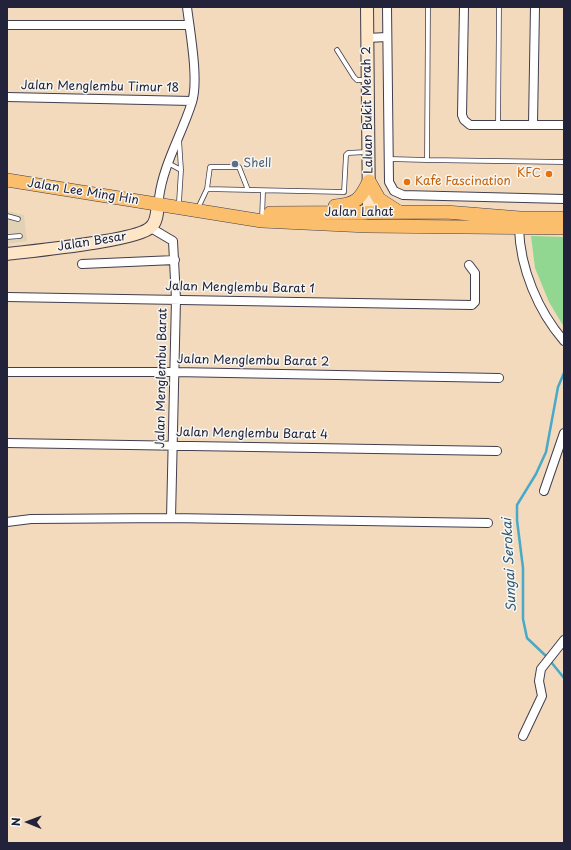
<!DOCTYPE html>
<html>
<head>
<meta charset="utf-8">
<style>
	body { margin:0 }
	#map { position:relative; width:571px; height:850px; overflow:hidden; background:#f3dabd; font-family:"Playpen Sans",sans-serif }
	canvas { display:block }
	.frame { position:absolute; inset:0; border:8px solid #22223b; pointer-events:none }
	.north { position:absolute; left:8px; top:802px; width:40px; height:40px; -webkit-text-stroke:3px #f6f6f2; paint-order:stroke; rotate:271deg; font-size:11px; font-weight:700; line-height:16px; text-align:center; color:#22223b }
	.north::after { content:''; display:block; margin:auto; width:14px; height:18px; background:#22223b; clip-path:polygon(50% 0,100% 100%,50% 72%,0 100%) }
</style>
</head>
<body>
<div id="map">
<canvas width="571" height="850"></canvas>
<div class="frame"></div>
<div class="north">N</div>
</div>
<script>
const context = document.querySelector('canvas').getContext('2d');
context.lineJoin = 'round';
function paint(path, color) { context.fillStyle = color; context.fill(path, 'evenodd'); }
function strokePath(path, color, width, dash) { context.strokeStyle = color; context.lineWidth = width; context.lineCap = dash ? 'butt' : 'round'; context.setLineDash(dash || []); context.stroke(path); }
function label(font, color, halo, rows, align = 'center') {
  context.font = font + ' "Playpen Sans",sans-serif'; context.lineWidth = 3; context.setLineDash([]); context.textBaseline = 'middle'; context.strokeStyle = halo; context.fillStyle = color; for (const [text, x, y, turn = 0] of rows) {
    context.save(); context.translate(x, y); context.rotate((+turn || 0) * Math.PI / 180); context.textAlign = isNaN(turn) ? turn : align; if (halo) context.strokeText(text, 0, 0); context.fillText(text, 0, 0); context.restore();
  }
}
const built = new Path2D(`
	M7,211l17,4 3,26 -20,3z`);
const green = new Path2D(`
	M531,236l33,1v90l-15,-25 -14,-34z`);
const stream = new Path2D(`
	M564,373l-6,14 -12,65 -10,22 -19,31v15l6,48v51l4,19 20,19 17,21`);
const lane = new Path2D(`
	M337,50l17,27 3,3h9
	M498,126l1,-119
	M389,159l38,1 1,-153
	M427,160l137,2
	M168,163l13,7
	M207,189l3,-22h29l9,23
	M179,202l2,-32 -2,-31
	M198,208l9,-19 137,3 2,-37 2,-2 18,-1
	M7,216l11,3
	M262,219l1,-28
	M7,237l13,-1`);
const street = new Path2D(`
	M387,7l2,175 5,9 9,4 161,4
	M464,7l-2,108 2,5 6,5h94
	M7,25h182
	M367,38l20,-1
	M7,97l185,4
	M533,124l2,-117
	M159,198c4,-33 23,-64 33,-96 7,-22 -2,-70 -5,-95
	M151,228l22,13 3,58 -5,219
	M519,228c1,40 19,83 45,113
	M82,264l93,-4
	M7,297l465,8 3,-3v-29l-6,-8
	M7,372h167l325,6
	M7,443l490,8
	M544,491l20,-58
	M7,522l24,-3 140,-1 317,5
	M523,736l19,-40 -3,-15 2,-12 23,-29`);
const secondary = new Path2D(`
	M367,7l2,205
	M7,254c24,-3 131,-13 144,-27 6,-5 6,-15 7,-23`);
const primary = new Path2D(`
	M7,180l255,41 105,5 197,2
	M369,181l10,18 20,13
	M335,206c21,-2 25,-6 34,-25
	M270,213l176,-1 74,6h44`);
const markers = [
	[235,164,4,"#5c6f8a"],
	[549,174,4,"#e8710a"],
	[407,182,4,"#e8710a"]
];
const streetNames = [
	["Jalan Menglembu Timur 18",100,87,1],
	["Laluan Bukit Merah 2",368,110,-91],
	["Jalan Lee Ming Hin",83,192,9],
	["Jalan Lahat",359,213],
	["Jalan Besar",92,242,-9],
	["Jalan Menglembu Barat 1",240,288,1],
	["Jalan Menglembu Barat 2",253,361,1],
	["Jalan Menglembu Barat",162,378,-89],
	["Jalan Menglembu Barat 4",252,434,1]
];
const serviceNames = [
	["Shell",243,164]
];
const foodNames = [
	["KFC",541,174],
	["Kafe Fascination",415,182,"left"]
];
const waterNames = [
	["Sungai Serokai",510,565,-93]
];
paint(built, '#e1d2b5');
paint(green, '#91d791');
strokePath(stream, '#49a9c8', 2.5);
strokePath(lane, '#413e4e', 5.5);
strokePath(street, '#413e4e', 10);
strokePath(secondary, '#413e4e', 14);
strokePath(primary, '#413e4e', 14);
strokePath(lane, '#fff', 4);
strokePath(street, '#fff', 8);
strokePath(secondary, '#fde5c5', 12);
strokePath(primary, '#fabe6d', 13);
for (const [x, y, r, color] of markers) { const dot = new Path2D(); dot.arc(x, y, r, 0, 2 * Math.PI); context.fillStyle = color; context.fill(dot); strokePath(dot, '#f6f6f2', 1.5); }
label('12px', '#22223b', '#f6f6f2', streetNames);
label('12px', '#4e5e75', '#f6f6f2', serviceNames, 'left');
label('12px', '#c56008', '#f6f6f2', foodNames, 'right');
label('italic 13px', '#325873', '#f6f6f2', waterNames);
</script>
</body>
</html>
